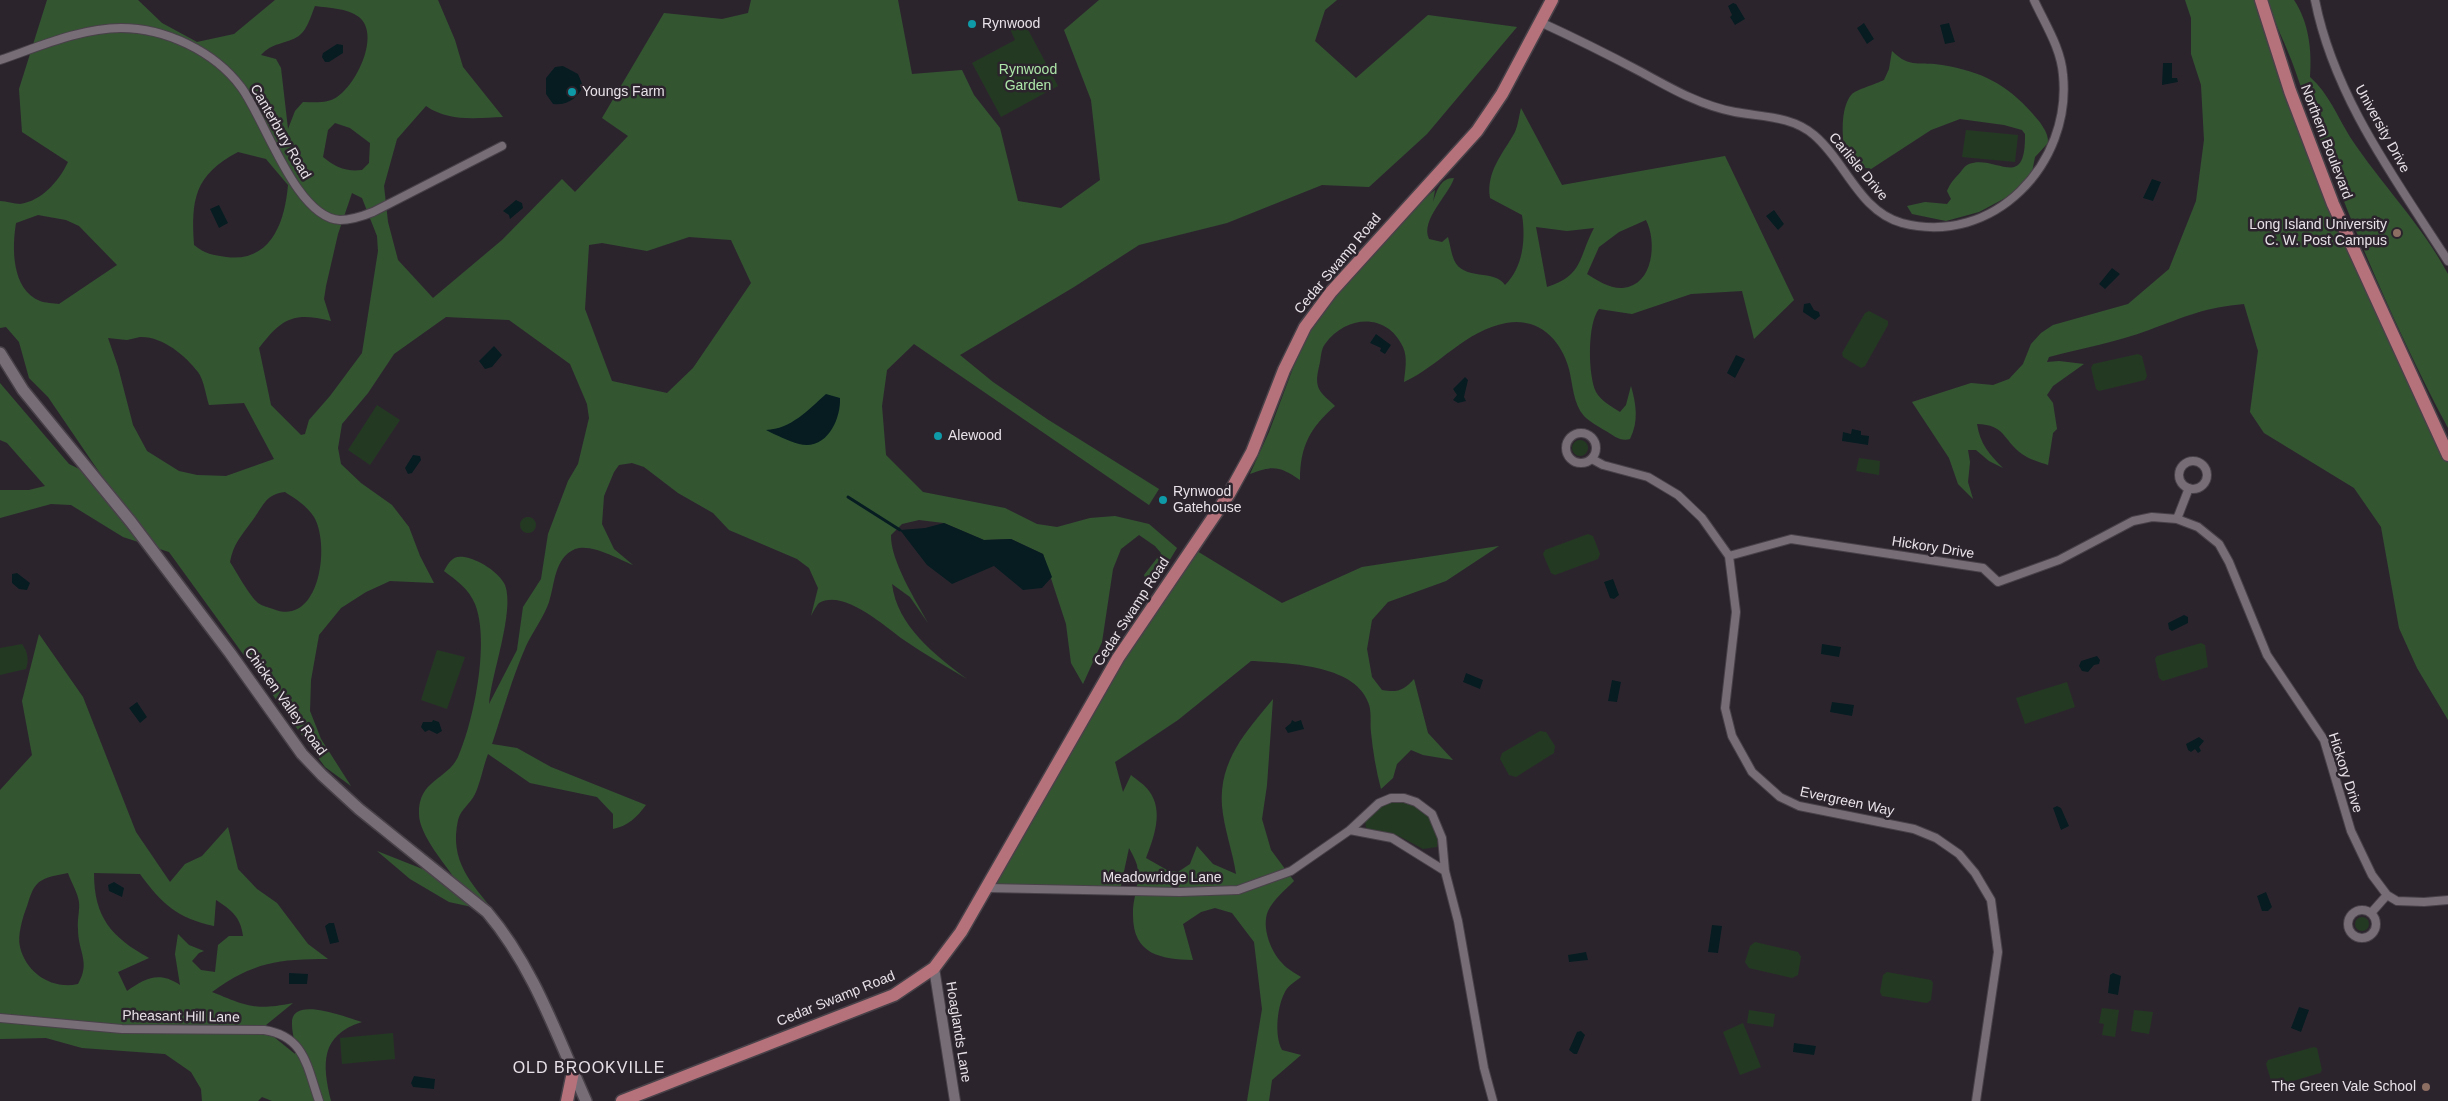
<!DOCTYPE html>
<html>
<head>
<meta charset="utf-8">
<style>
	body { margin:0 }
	canvas { display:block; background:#2c242d }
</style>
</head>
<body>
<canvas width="2448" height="1101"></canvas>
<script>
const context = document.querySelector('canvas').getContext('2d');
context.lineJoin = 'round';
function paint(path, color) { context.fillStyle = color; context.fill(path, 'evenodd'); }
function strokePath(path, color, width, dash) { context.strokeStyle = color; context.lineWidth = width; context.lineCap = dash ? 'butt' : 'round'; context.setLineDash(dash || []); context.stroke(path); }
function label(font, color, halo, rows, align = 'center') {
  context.font = font + ' Helvetica,sans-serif'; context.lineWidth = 5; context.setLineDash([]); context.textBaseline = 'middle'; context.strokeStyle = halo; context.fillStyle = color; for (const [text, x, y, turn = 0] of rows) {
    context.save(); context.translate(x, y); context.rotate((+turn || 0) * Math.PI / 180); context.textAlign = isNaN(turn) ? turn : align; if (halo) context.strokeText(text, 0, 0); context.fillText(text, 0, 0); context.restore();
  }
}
const green = new Path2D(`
	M1024,22l34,64 -57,31 -29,-54 43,-23 -5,-11z
	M1966,130l52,5 -3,27 -53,-5z
	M1869,311l19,10v4l-23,41 -4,2 -18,-11 -1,-4 23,-40z
	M2138,354l4,2 5,20 -2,4 -46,11 -3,-2 -5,-21 2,-4z
	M377,405l23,15 -30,45 -22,-15z
	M1572 448a8 8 0 1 1 16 0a8 8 0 1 1-16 0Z
	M1859,458l21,3 -1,14 -23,-4z
	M520 525a8 8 0 1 1 16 0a8 8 0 1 1-16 0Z
	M1588,534l5,2 7,18 -2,5 -43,16 -4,-2 -8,-19 2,-4z
	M2201,643l4,2 3,22 -45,14 -4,-3 -4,-19 2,-3z
	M22,644c6,8 7,16 4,25l-26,6v-27z
	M437,650l28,7 -18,52 -26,-9z
	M2067,682l8,25 -50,17 -9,-26z
	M1540,731l6,1 9,14 -1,7 -38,24 -7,-2 -9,-16 2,-6z
	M1394,801c24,0 49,18 43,46l-14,2 -24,-13 -33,-8 -1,-7 6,-10z
	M2355 924a7 7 0 1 1 14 0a7 7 0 1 1-14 0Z
	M1755,942l43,10 3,5 -3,18 -6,3 -43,-10 -4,-6 5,-16z
	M1887,972l44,8 2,3 -2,17 -4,3 -45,-7 -2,-4 3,-17z
	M2102,1008l17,2 -4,27 -13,-2 2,-11 -5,-1z
	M1749,1010l26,4 -2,13 -26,-4z
	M2134,1010l19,2 -4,22 -18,-3z
	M1743,1023l18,44 -21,8 -17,-43z
	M393,1033l2,26 -53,5 -2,-26z
	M2314,1047l3,1 5,22 -2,3 -44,13 -4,-2 -6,-20 2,-4z`);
const forest = new Path2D(`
	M47,0h91l24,23 35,19 37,-8 41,-34h163l17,40 8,27 40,50c-27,1 -54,5 -77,-11l-29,33 -13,47 4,36 10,38 35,38 69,-58 60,-61 13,13 53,-56 -26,-18 62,-105 58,6 26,-6 3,-13h147l14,74 50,-4 12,25 26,33 18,73 43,7 39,-28 -9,-80 -27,-70 35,-30h238l-12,10 -10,31 41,37 72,-63 89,12 -90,107 -58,53 -47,-2 -95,38 -88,22 -65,42 -114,68 33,27 54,37 112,70 -10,16 -235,-161 -27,26 -5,36 4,49 37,37 82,16 32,16 20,3 33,-9 25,-2 34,8 28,24 -26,43 -7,-16 17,-22 -6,-7 -16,-11 -18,14 -8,20 -11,73 -19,42 -12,-21 -5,-39 -23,-70 -32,-15 -27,1 -40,-17 -25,-3 -17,4 -11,11c-1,25 25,66 37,88l-18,-26 -18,-13c5,42 43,71 75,95 -21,-13 -43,-25 -63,-39 -17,-12 -61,-52 -85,-37 -3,3 -6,9 -8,13l7,-28 -9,-20 -12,-9 -68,-29 -16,-17 -35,-20 -34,-26 -12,-4 -13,2 -5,7 -10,24 -2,28 12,25 19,16c-15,-6 -41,-22 -58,-16 -21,9 -20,35 -26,53 -5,15 -16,29 -23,44 -14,32 -23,65 -34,98l25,4 34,19 95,38c-9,12 -18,21 -33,24v-15l-16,-17 -67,-14 -42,-29c-5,13 -8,30 -13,40 -4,9 -15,16 -17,26 -9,41 13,63 37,92l-46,-10 -39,-23 -33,-28 81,32c-12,-18 -39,-48 -39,-69 -1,-34 28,-34 39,-57 16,-36 32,-116 17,-153 -6,-15 -19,-24 -31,-33 5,-9 9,-16 20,-14 14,2 35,15 41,28 10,26 -14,90 -16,119l28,-54 6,-43 18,-28 7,-45 20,-53 10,-17 11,-46 -2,-14 -17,-40 -61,-44 -63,-3 -52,37 -26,39 -26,31 -4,24 3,16 20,19 31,22 17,22 11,29 14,27 -44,-2 -24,11 -25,16 -22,27 -8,45 -1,31 11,28 30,47 -26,-19 -156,-215 -46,-15 -52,-32 -20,-1 -51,14v-28h29l16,-4 -38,-43 -7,-3v-57l69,81 37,18 -58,-85 -19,-19 -10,-36 -13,-15 -6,1v-127c6,0 14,3 20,3 22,-3 39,-23 48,-42l-46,-30 -3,-43zM315,6c14,2 32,2 44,11 22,18 -3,68 -22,80 -10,7 -22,5 -34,5l-8,9 -7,18 -7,-61 -5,-9 -15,-4c12,-13 22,-10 36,-18 10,-5 14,-22 18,-31zM335,123l15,5 20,15 -1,20 -7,7c-16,2 -27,-3 -39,-13l5,-27zM238,152l28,7 22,26c-3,37 -17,78 -62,72 -13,-2 -21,-3 -32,-12 -3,-45 0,-70 44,-93zM352,193l10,5 15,38 1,15 -16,102 -32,43 -21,24 -4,14 -4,1 -30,-30 -12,-57c22,-29 34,-37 72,-27l-7,-22 2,-13 12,-52zM38,215l28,5 13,6 38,39 -58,39c-6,-1 -14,-1 -19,-3 -29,-12 -28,-54 -24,-78zM689,237l42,3 20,43 -58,85 -26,25 -55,-12 -27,-72 4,-64 13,-2 45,8zM140,337c22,-1 45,18 58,35 6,8 8,24 11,33l35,-2 30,56 -48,17 -29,-1 -18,-4 -32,-20 -14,-26 -15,-58 -10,-29 19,2zM285,492c11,7 22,14 29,25 17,29 5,111 -41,92 -5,-2 -11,-3 -15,-6 -9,-8 -21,-30 -28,-41 3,-18 12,-27 22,-41 11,-14 13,-27 33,-29z
	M2185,0h76l29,91 158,364v265l-31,-52 -18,-40 -18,-101 -27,-39 -90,-55 -14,-21 8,-61 -14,-47c-38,3 -60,13 -95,26 -32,12 -67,18 -100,27l-2,5 12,-1 25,3 -31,22 -6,9 6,8 4,26 -4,4 -5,32c-9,-3 -19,-6 -26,-11 -20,-15 -16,-29 -45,-30 3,20 12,30 26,44l-14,-7 -13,-11h-8l2,12 -2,20 5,17 -15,-15 -9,-26 -37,-56 59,-19 22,2 16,-6 14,-15 8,-20 10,-11 12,-8 75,-21 41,-35 27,-68 8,-61 -3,-55 -10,-31v-36z
	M2267,0h27c15,23 18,50 16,77 19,17 27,39 40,60 31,47 72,88 98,137v154c-61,-115 -110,-235 -153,-358 -8,-23 -20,-46 -28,-70z
	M1892,51c18,18 28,10 50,14 40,7 63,18 90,48 7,8 17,19 16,30l-13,14 -3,15 -9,10 -14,14 -30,16 -33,9 -34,-7 -5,-8 18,-4 22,2 4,-5 -4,-8c3,-7 6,-11 11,-16 4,-4 6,-9 11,-11 27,-10 57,29 56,-30l-3,-4 -18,-5 -44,-6 -29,11 -60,39 -19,-4 -5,-4c-5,-17 -8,-53 5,-67 4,-4 24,-10 32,-14l5,-11z
	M1521,108l41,77 163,-29 69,144 -40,39 -12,-48 -51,3 -59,20 -33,-5c-12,14 -11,67 -3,83 5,9 16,15 24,20l6,-7 5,-19c5,18 8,35 -1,53 -9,3 -16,-3 -24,-8 -7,-4 -16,-9 -22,-15 -11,-13 -11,-31 -15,-47 -8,-30 -31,-52 -63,-46 -40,7 -67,43 -102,59 1,-11 4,-24 -1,-35 -16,-35 -57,-32 -78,-3 -4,5 -4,13 -5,18 -2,9 -5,19 -1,27 3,6 11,12 16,17 -25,22 -35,40 -35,74 -20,-14 -27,-15 -50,-6l19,-42 35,-93 27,-40 78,-88 26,-21 -2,12c4,-11 7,-24 21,-24 -5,17 -34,42 -25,61l13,3 6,-5c2,7 3,16 6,23 9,21 41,9 51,25 18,-17 21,-46 17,-70l-32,-17c-4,-27 13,-44 25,-66 3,-7 4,-16 6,-24zM1646,220c11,21 8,65 -23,68 -13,1 -25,-7 -36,-14l12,-27 20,-15zM1536,227l31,4 27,-3c-16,30 -10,47 -47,59z
	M1499,546l-53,35 -58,21 -16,18 -5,29 5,28 10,13c16,3 22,0 32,-11l14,54 25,27 -30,-5 -12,-5 -14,14 -4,14 -12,11c-5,-19 -8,-37 -10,-57 -1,-9 1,-22 -3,-30 -14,-38 -83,-39 -117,-41l-73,59 -63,42 8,30 8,-17c6,5 14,10 18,16 15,20 5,46 -3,67l21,12 11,2 12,-8 7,-18 16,18 23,10c-3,-22 -12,-45 -14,-68 -3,-46 24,-74 51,-107l-6,86 -5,34 9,31 23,31c-9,9 -21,19 -26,30 -7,16 3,41 14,52 5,6 13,10 19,14 -5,4 -12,8 -15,13 -9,15 -12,45 -4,60l19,5 -29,25 -3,21h-22l15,-92 -8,-67 -22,-29 -17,-5 -14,4 -18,12 10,36c-32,-1 -60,-5 -60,-45 -1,-16 8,-33 4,-50 -2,-6 -5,-12 -8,-17l-9,42 -132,-2 18,-33 186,-307 90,55 80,-36z
	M39,634l44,63 53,135 34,50 15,-18 17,-8 26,-29 10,42 19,20 20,14 31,41 20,15c-49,0 -75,3 -116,33 35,14 42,19 81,11l-27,22 8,12 21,17c1,-10 -3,-20 -3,-30 -2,-30 56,-6 70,-2 -42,13 -40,42 -31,79h-59l-10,-4 -4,4h-56l-1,-12 -10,-17 -26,-18 -83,-6 -36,-10 -46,1v-249l32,-35 -10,-54zM68,873c3,9 10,20 11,29 1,8 -2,18 -1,27 0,23 13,33 0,55 -26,6 -52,-11 -58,-37 -3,-11 3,-31 7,-41 3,-9 5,-18 12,-24 9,-6 19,-7 29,-9zM94,873l46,1c22,30 37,44 74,52l2,-26c16,10 25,18 27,36h-14l-11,9 -3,27 -14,-2 -9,-9 7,-8 5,-2 -15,-6 -11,-11 -3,20 5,31c-21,-14 -34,-7 -53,6l-9,-19 31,-14c-38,-21 -55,-41 -55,-85z`);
const water = new Path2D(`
	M1733,3l3,1 9,15 -10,6 -5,-8 2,-2 -4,-9z
	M1864,23l10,16 -7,5 -10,-16z
	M1949,23l6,19 -10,2 -5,-19z
	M337,44l6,1v8l-14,9h-4l-3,-5 1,-4z
	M2163,63h9v15h5l1,4 -16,3z
	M563,66l15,8 5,12c-5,12 -16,20 -30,18l-7,-10v-16l9,-11z
	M2152,179l9,3 -8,19 -10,-3z
	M516,200l6,3 1,5 -13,11 -1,-4 -6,-4z
	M219,205l9,18 -9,5 -9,-19z
	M1774,210l10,14 -6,6 -12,-14z
	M2112,268l8,6 -15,15 -6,-5z
	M1810,303l4,7 5,2 1,4 -5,4 -12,-8 1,-8z
	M1376,334l15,11 -6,9 -5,-3 1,-3 -11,-5z
	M494,346l8,9 -10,12 -7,2 -6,-8z
	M1736,355l9,4 -10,19 -8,-5z
	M1465,377l3,3 -4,17 2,4 -8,2 -5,-3 4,-5 -4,-6z
	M826,394l14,4c1,21 -13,53 -41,46 -11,-3 -23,-9 -33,-14 25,-1 42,-20 60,-36z
	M1852,429l9,2v4l8,1 -1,9 -26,-4 1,-9 8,2z
	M413,455l7,1 1,4 -9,13 -4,1 -3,-6z
	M944,523l40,17 27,-1 32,15 9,23 -10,11 -19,2 -29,-24 -42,18 -25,-19 -27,-35 25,-2z
	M17,573l13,10 -3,7 -8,-1 -7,-6v-9z
	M1613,579l6,16 -5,4 -4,-1 -6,-16z
	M2184,615l4,2v6l-16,8 -3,-2 -1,-6z
	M1822,644l19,3 -2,10 -18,-3z
	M2097,656l3,4 -1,4 -5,1 -6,7 -6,-1 -3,-5 2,-5z
	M1466,673l17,7 -3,9 -17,-7z
	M1612,680l9,2 -4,20 -9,-1z
	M137,702l10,15 -7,6 -11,-15z
	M1832,702l22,3 -2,11 -22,-4z
	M433,720l6,2 3,9 -5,3 -8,-4 -4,2 -4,-5 2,-5h9z
	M1292,720l3,2 6,-2 3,9 -16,4 -3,-5 6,-5z
	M2199,737l5,4 -5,6 2,4 -3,2 -3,-4 -4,3 -3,-2 -2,-6z
	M2057,806l4,2 8,18 -8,4 -8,-22z
	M114,882l10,6 -2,9 -13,-6 -1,-6z
	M2266,892l6,15 -4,4h-6l-5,-15z
	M329,923h5l5,19 -9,2 -5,-18z
	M1712,925l10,1 -4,27 -10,-1z
	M1586,952l2,8 -19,2 -1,-7z
	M289,973l19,1 -1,10h-18z
	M2113,973l8,3 -3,19 -10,-2 2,-18z
	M2299,1007l10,3 -8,22 -10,-4z
	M1581,1031l4,4 -8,19h-3l-5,-4 8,-18z
	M1794,1043l22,3 -2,9 -21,-3z
	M414,1076l21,3 -1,10 -21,-2 -2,-4z`);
const stream = new Path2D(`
	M848,497l52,33`);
const minor = new Path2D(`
	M2315,0c19,97 81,180 133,261
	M1540,22c35,16 69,33 103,51 29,16 59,33 92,39 27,5 57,4 79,23 32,27 45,76 88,88 92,24 170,-60 161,-148 -2,-27 -18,-51 -29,-75
	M0,60c38,-13 81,-32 121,-32 44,0 93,23 120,59 24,32 55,131 99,133 11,0 23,-4 33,-8l129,-66
	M1566 448a15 15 0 1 1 30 0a15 15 0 1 1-30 0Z
	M1592,459l11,6 45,12 30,18 24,23 27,38 7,56 -11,96 7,28 20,36 28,25 19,9 115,23 22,9 23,16 16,19 16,27 7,52 -22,149
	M2179 475a14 14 0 1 1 28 0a14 14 0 1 1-28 0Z
	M2177,519l12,-31
	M1729,556l62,-17 192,29 15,14 61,-22 74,-39 19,-4 25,2 21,8 21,17 10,18 38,93 57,85 27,91 21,44 15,20 10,6 27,1 24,-2
	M1350,830l42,8 53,33
	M988,888l192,4 58,-2 53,-19 59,-41 29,-27 12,-5h13l12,4 16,12 10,24 3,33 13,50 26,147 9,33
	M2348 924a14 14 0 1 1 28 0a14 14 0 1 1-28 0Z
	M2371,913l16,-18
	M0,1018l122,11 142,1c41,6 43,37 55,71`);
const tertiary = new Path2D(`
	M934,968l21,133`);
const secondary = new Path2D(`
	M0,353l23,37 108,132 99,131 72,101 20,21 37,34 128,103c46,54 70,124 99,189`);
const primary = new Path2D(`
	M2261,0l29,91 43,113 115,251
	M567,1101l6,-29
	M622,1101l272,-106 40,-27 27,-36 157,-274 111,-164 23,-42 32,-82 21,-43 26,-35 146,-161 25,-37 50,-94`);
const markers = [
	[972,24,5,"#0f9aa8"],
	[572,92,5,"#0f9aa8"],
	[2397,233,5,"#8d6e63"],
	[938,436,5,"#0f9aa8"],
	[1163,500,5,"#0f9aa8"],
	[2426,1087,5,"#8d6e63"]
];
const poiNames = [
	["Rynwood",982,24],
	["Youngs Farm",582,92],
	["Long Island University",2387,225,"right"],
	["C. W. Post Campus",2387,241,"right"],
	["Alewood",948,436],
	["Rynwood",1173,492],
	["Gatehouse",1173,508],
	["The Green Vale School",2416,1087,"right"]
];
const parkNames = [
	["Rynwood",1028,70],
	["Garden",1028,86]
];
const streetNames = [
	["University Drive",2382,129,61],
	["Canterbury Road",280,132,60],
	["Northern Boulevard",2326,142,69],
	["Carlisle Drive",1858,167,50],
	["Cedar Swamp Road",1338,264,-50],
	["Hickory Drive",1933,548,9],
	["Cedar Swamp Road",1132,612,-57],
	["Chicken Valley Road",285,702,54],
	["Hickory Drive",2345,773,72],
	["Evergreen Way",1847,802,12],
	["Meadowridge Lane",1162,878],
	["Cedar Swamp Road",836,999,-22],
	["Pheasant Hill Lane",181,1017,1],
	["Hoaglands Lane",958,1032,81]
];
const quarterNames = [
	["OLD BROOKVILLE",589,1069]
];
paint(green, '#233922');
paint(forest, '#335631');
paint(water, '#061c21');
strokePath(stream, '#061c21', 3);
strokePath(minor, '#484148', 10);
strokePath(tertiary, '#484148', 12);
strokePath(secondary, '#484148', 14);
strokePath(primary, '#484148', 15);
strokePath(minor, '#776d77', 8);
strokePath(tertiary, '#776d77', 10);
strokePath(secondary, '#776d77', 11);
strokePath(primary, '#b5727b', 12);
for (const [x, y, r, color] of markers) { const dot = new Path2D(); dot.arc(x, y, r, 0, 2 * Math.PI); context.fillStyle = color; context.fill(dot); strokePath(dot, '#2c242d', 2); }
label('14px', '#e8e2e8', '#2c242d', poiNames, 'left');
label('14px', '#ade7a9', '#2c242d', parkNames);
label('14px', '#e8e2e8', '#2c242d', streetNames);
context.letterSpacing = '1px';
label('16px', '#e8e2e8', '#2c242d', quarterNames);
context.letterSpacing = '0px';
</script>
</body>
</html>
